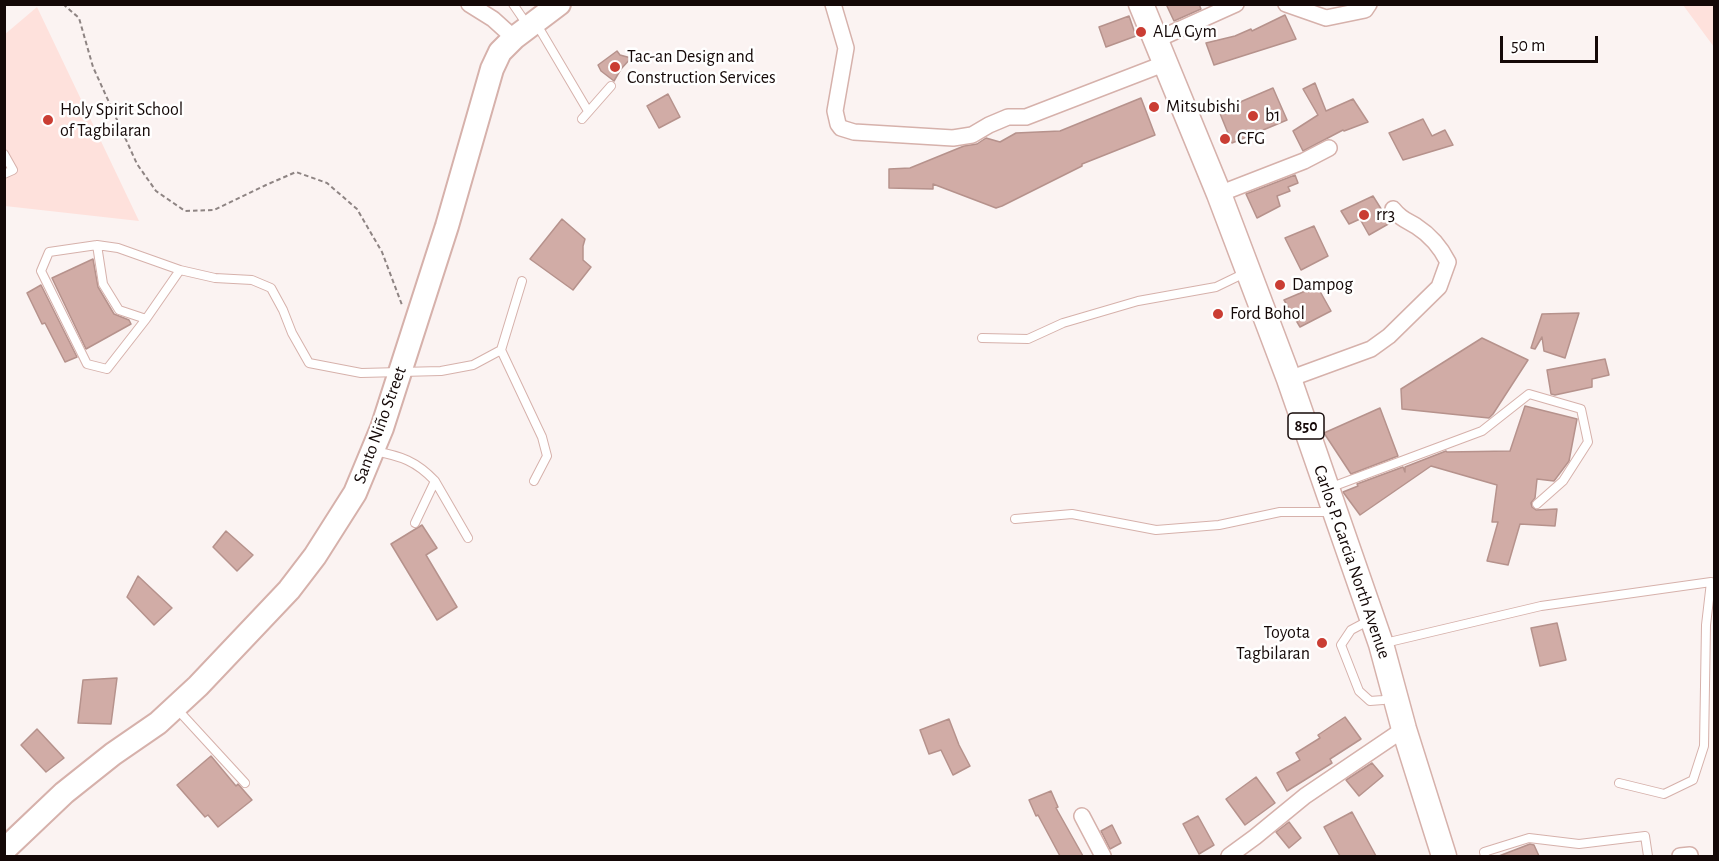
<!DOCTYPE html>
<html>
<head>
<meta charset="utf-8">
<style>
	body { margin:0 }
	#map { position:relative; width:1719px; height:861px; overflow:hidden; background:#fbf3f2; font-family:"Alegreya Sans",sans-serif }
	canvas { display:block }
	.frame { position:absolute; inset:0; border:6px solid #140807; pointer-events:none }
	.scale { position:absolute; left:1500px; top:36px; width:98px; height:27px; box-sizing:border-box; border:3px solid #140807; border-top:0; padding-left:8px; font-size:18px; line-height:21px; white-space:nowrap; color:#140807; -webkit-text-stroke:4px #fff; paint-order:stroke }
</style>
</head>
<body>
<div id="map">
<canvas width="1719" height="861"></canvas>
<div class="frame"></div>
<div class="scale">50 m</div>
</div>
<script>
const context = document.querySelector('canvas').getContext('2d');
context.lineJoin = 'round';
function paint(path, color) { context.fillStyle = color; context.fill(path, 'evenodd'); }
function strokePath(path, color, width, dash) { context.strokeStyle = color; context.lineWidth = width; context.lineCap = dash ? 'butt' : 'round'; context.setLineDash(dash || []); context.stroke(path); }
function label(font, color, halo, rows, align = 'center') {
  context.font = font + ' "Alegreya Sans",sans-serif'; context.lineWidth = 5; context.setLineDash([]); context.textBaseline = 'middle'; context.strokeStyle = halo; context.fillStyle = color; for (const [text, x, y, turn = 0] of rows) {
    context.save(); context.translate(x, y); context.rotate((+turn || 0) * Math.PI / 180); context.textAlign = isNaN(turn) ? turn : align; if (halo) context.strokeText(text, 0, 0); context.fillText(text, 0, 0); context.restore();
  }
}
const built = new Path2D(`
	M1683,5h31v42z
	M37,7l102,214 -134,-15 -1,-171z`);
const building = new Path2D(`
	M1166,4h33l2,5 -27,12z
	M1285,15l11,24 -82,26 -8,-22 29,-7 16,-7 1,2z
	M1129,16l7,20 -30,11 -7,-20z
	M617,51l3,4 11,3 -10,11 -7,12 -13,-10 -3,-6z
	M1315,83l11,28 27,-12 15,23 -24,9 -1,-1 -40,21 -10,-20 25,-16 -15,-26z
	M1273,88l14,32 -55,23 -13,-32z
	M668,94l12,23 -21,11 -12,-22z
	M1141,98l14,37 -73,29v2l-80,40 -6,2 -63,-24v5l-44,-1v-19l21,-1 54,-22 13,-2 9,-6 14,4 16,-9 44,-2z
	M1423,119l9,17 13,-6 8,15 -50,15 -14,-27z
	M1295,175l3,8 -10,4 2,4 -13,5 3,10 -23,12 -11,-24z
	M1373,196l17,27 -21,12 -9,-16 -11,5 -8,-13z
	M562,219l23,20 -2,7v14l8,7 -18,23 -43,-31z
	M1314,226l14,30 -27,14 -16,-32z
	M93,259l5,28 16,27 15,6 2,4 -45,25 -34,-71z
	M41,285l36,72 -12,5 -20,-39 -3,1 -15,-31z
	M1317,286l14,25 -31,16 -16,-27z
	M1579,313l-14,45 -21,-7 -2,-14 -7,12 -4,-1 11,-34z
	M1482,338l46,22 -35,54 -4,4 -87,-9 -1,-20z
	M1605,359l4,16 -17,4v8l-37,8 -4,-1 -4,-24z
	M1525,406l52,13 -8,42 -15,20 -17,-2 -2,19 -4,5 1,4 4,3 21,-1 -2,17 -35,-2 -12,41 -21,-4 11,-39h-6l5,-37 -66,-19 -71,49 -17,-23 15,-6 -1,-2 46,-17 2,5v-5l41,-16 1,1 63,-1z
	M1380,408l18,48 -47,18 -27,-41z
	M422,525l15,23 -11,7 31,52 -20,13 -46,-76z
	M226,531l27,24 -16,16 -24,-24z
	M138,576l34,32 -18,17 -27,-28z
	M1557,623l9,37 -26,6 -9,-38z
	M117,678l-6,46 -33,-1 5,-43z
	M1345,717l16,22 -31,20 2,4 -45,28 -10,-18 23,-13 -4,-7 24,-15 -2,-3z
	M949,719l10,26 11,21 -17,9 -12,-25 -12,4 -9,-24z
	M37,729l27,29 -18,14 -25,-27z
	M211,756l25,30 2,-2 14,16 -34,27 -10,-12 -3,2 -28,-32z
	M1372,763l11,13 -24,20 -13,-16z
	M1256,777l19,26 -30,22 -19,-26z
	M1051,791l7,16 -2,1 27,48h-23l-22,-41 -2,1 -7,-16z
	M1352,812l24,44h-36l-16,-29z
	M1198,816l16,29 -15,9 -16,-30z
	M1289,822l12,16 -12,10 -13,-16z
	M1112,825l9,18 -11,6 -9,-18z
	M1530,844l4,1 5,11h-40z`);
const path = new Path2D(`
	M63,4l16,14 14,49 44,97 19,27 29,20 29,-1 52,-25 30,-13 31,11 30,26 25,43 20,53`);
const service = new Path2D(`
	M513,4l15,22
	M536,23l52,88
	M582,119l29,-33
	M4,154l9,16 -9,4
	M97,245l6,39 16,26 27,9
	M180,270l-62,-22 -21,-3 -48,7 -8,19 46,93 20,5 39,-50 34,-49 35,8 37,2 19,8 12,22 9,23 17,30 52,10 80,-2 32,-6 28,-15 21,-69
	M982,338l46,1 35,-16 75,-22 78,-14 31,-15
	M501,350l41,87 5,19 -13,25
	M374,451c27,5 42,10 61,30l-20,42
	M435,481l33,57
	M1329,488l153,-57 47,-37 52,15 7,33 -25,39 -26,23
	M1015,519l57,-5 84,16 63,-5 61,-13h52
	M1368,621l-17,9 -10,15 18,46 11,10 13,-1 8,-3
	M1385,643l156,-37 170,-24 -5,43 -2,121 -11,34 -29,14 -45,-11
	M177,709l68,74
	M1485,856l-1,-4 45,-14 50,6 66,-8 3,20`);
const minor = new Path2D(`
	M469,4l24,15 21,19
	M833,4l13,44 -11,63 3,13 3,4 13,4 99,6 19,-3 17,-10 19,-8h18l140,-54
	M1286,4l40,14 39,-8 4,-6
	M1156,40l80,-36
	M1219,194l85,-33 25,-13
	M1289,379l82,-30 18,-13 50,-49 9,-25c-7,-14 -18,-27 -32,-36 -10,-6 -15,-7 -23,-17
	M1082,816l21,40
	M1229,856l26,-19 50,-41 99,-67
	M1680,856l10,-1`);
const secondary = new Path2D(`
	M4,850l60,-57 49,-39 45,-31 40,-37 91,-96 26,-34 40,-63 27,-65 65,-202 45,-157 8,-17 14,-14 45,-34`);
const primary = new Path2D(`
	M1141,4l78,190 70,185 92,265 23,85 40,127`);
const markers = [
	[1141,32,6,"#ca3d33"],
	[615,67,6,"#ca3d33"],
	[1154,107,6,"#ca3d33"],
	[1253,116,6,"#ca3d33"],
	[48,120,6,"#ca3d33"],
	[1225,139,6,"#ca3d33"],
	[1364,215,6,"#ca3d33"],
	[1280,285,6,"#ca3d33"],
	[1218,314,6,"#ca3d33"],
	[1322,643,6,"#ca3d33"]
];
const shields = [
	[1306,426,36]
];
const shieldNames = [
	["850",1306,426]
];
const poiNames = [
	["ALA Gym",1153,32],
	["Tac-an Design and",627,57],
	["Construction Services",627,78],
	["Mitsubishi",1166,107],
	["Holy Spirit School",60,110],
	["of Tagbilaran",60,131],
	["b1",1265,116],
	["CFG",1237,139],
	["rr3",1376,215],
	["Dampog",1292,285],
	["Ford Bohol",1230,314],
	["Toyota",1310,633,"right"],
	["Tagbilaran",1310,654,"right"]
];
const streetNames = [
	["Santo Niño Street",380,425,-70],
	["Carlos P. Garcia North Avenue",1352,562,71]
];
paint(built, '#fee1dc');
paint(building, '#d1aca6');
strokePath(building, '#b6928c', 1.5);
strokePath(service, '#d6b1ab', 10);
strokePath(minor, '#d6b1ab', 18);
strokePath(secondary, '#d6b1ab', 26);
strokePath(primary, '#d6b1ab', 27);
strokePath(path, '#8e8483', 2, [4.5, 3]);
strokePath(service, '#fff', 8);
strokePath(minor, '#fff', 15);
strokePath(secondary, '#fff', 22);
strokePath(primary, '#fff', 24);
for (const [x, y, r, color] of markers) { const dot = new Path2D(); dot.arc(x, y, r, 0, 2 * Math.PI); context.fillStyle = color; context.fill(dot); strokePath(dot, '#fff', 2); }
for (const [x, y, w] of shields) { const box = new Path2D(); box.roundRect(x - w / 2, y - 13, w, 26, 4.5); context.fillStyle = '#fff'; context.fill(box); strokePath(box, '#140807', 1.5); }
label('bold 16px', '#140807', null, shieldNames);
label('18px', '#140807', '#fff', poiNames, 'left');
label('18px', '#140807', '#fff', streetNames);
</script>
</body>
</html>
